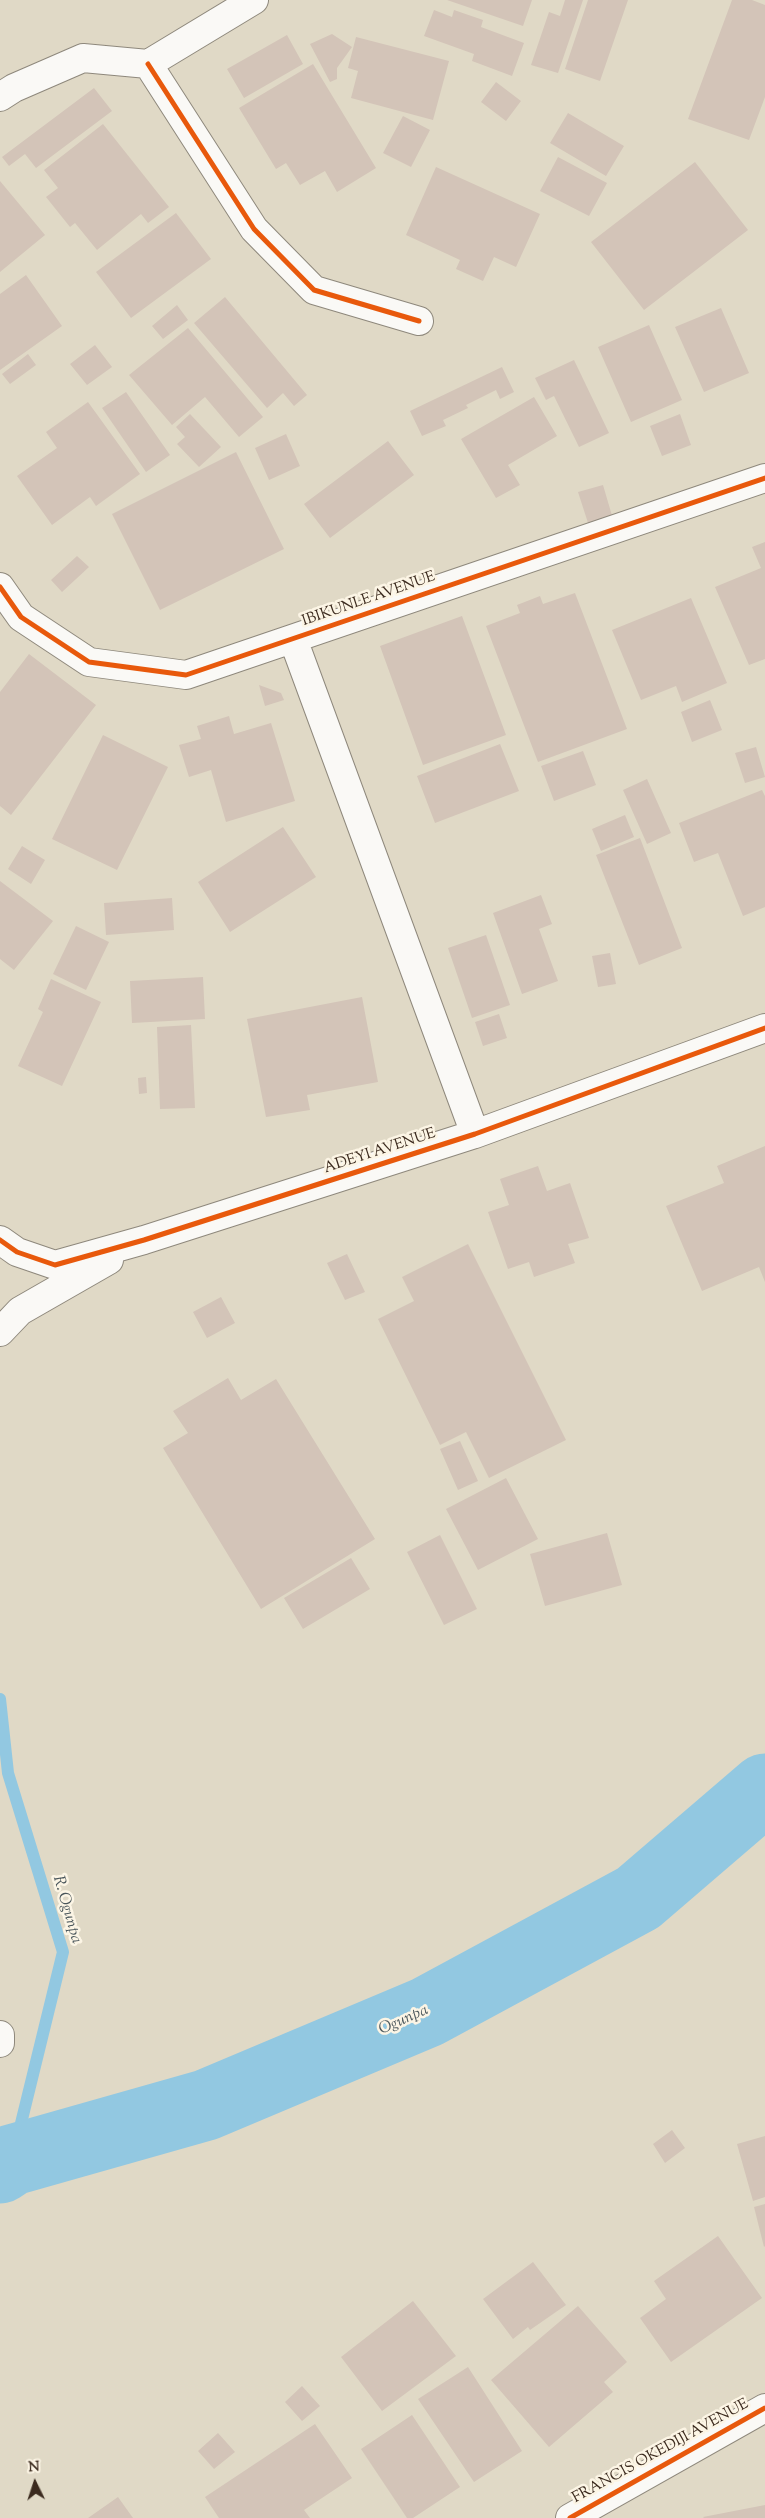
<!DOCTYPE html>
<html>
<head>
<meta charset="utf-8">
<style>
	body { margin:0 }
	#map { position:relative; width:765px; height:2518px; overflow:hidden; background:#e0d9c6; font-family:"Sorts Mill Goudy",serif }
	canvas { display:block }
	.north { position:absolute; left:10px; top:2458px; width:50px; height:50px; -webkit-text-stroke:4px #fcf5e5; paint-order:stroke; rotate:356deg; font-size:14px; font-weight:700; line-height:20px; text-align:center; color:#3b2a1e }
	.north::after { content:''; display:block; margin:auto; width:18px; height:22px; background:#3b2a1e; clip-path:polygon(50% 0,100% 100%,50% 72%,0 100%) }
</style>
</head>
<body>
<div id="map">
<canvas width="765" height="2518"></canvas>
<div class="north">N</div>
</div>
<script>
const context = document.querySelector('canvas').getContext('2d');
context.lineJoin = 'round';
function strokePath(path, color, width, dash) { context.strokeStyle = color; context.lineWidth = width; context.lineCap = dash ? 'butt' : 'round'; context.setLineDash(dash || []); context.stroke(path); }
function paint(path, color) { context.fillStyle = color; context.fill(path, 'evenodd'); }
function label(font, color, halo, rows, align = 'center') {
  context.font = font + ' "Sorts Mill Goudy",serif'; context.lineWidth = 5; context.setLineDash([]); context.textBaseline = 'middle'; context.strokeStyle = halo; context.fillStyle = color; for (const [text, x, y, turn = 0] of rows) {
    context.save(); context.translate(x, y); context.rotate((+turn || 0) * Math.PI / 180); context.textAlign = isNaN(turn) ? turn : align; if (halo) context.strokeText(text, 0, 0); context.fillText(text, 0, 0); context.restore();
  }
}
const stream = new Path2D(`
	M0,1699l8,74 55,179 -51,208`);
const river = new Path2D(`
	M0,2168l12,-8 194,-55 221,-93 211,-114 127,-109`);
const building = new Path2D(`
	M447,0h85l-9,26z
	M565,0h18l-25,73 -27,-8 18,-53 11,4z
	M588,0h40l-28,81 -35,-12z
	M732,0h20l13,5v92l-16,43 -61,-21z
	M434,10l18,7 2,-7 29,10 -2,7 43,16 -12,33 -40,-15 2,-7 -50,-18z
	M332,34l20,13 -15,21v11l-7,3 -20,-38z
	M287,35l16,29 -59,34 -17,-29z
	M356,37l93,24 -16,59 -82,-22 7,-27 -10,-3z
	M313,64l63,104 -39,24 -12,-21 -25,14 -14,-22 -10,6 -37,-61z
	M496,82l25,19 -15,20 -25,-19z
	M94,88l18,23 -76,57 -11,-14 -16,12 -7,-9z
	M568,113l56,33 -18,30 -56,-33z
	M403,116l27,14 -19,37 -28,-14z
	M103,124l66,83 -21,16 -7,-9 -44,36 -22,-27 -5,4 -24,-30 12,-9 -14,-18z
	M558,157l49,26 -18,33 -49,-25z
	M695,162l53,68 -104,80 -53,-68z
	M436,167l104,47 -24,53 -22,-10 -11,24 -27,-12 4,-9 -54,-25z
	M0,181l45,54 -45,37z
	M176,213l35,46 -80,59 -35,-46z
	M26,275l36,51 -62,44v-76z
	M225,297l82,98 -13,11 -11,-13 -16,15 -73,-85z
	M177,305l11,15 -25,19 -11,-13z
	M721,308l28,65 -45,19 -29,-65z
	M649,325l33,75 -51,22 -33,-75z
	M188,328l75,89 -24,20 -34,-40 -33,28 -43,-50z
	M95,345l17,22 -25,18 -17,-21z
	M28,354l8,11 -26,19 -8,-10z
	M574,360l35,73 -30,14 -25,-51 -8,4 -11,-22z
	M502,367l12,25 -14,7 -4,-9 -30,15 2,3 -25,12 3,6 -24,10 -12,-25z
	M126,392l44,63 -24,17 -44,-64z
	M534,397l23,39 -49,29 12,20 -24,13 -35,-59z
	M88,402l52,72 -44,32 -6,-9 -38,28 -35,-49 40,-28 -11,-16z
	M190,414l31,33 -22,20 -22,-23 8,-7 -9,-10z
	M680,414l11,31 -29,11 -12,-30z
	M286,434l14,32 -31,14 -14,-32z
	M388,441l26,34 -84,63 -26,-34z
	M236,452l48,97 -124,61 -48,-96z
	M603,485l10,34 -24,7 -11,-34z
	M765,542v117l-16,6 -34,-78 46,-19 -9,-21z
	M77,556l12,11 -27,25 -11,-12z
	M575,593l52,136 -89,33 -52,-136 34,-13 -3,-8 23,-9 3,8z
	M691,598l36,85 -45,19 -6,-16 -35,14 -29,-70z
	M462,616l44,119 -83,30 -43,-119z
	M29,654l67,51 -85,110 -11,-9v-114z
	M259,685l22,8 3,7 -19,6z
	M710,700l12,30 -30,12 -11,-30z
	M229,716l5,18 37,-11 24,78 -69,21 -15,-52 -22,7 -10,-32 22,-6 -4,-13z
	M103,735l65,32 -51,103 -65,-31z
	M500,744l19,47 -84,32 -18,-47z
	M756,747l9,30 -20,6 -10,-30z
	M583,751l13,34 -42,16 -13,-35z
	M647,779l24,54 -24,11 -24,-54z
	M762,790l3,6v111l-22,9 -25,-63 -24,9 -15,-39z
	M625,815l9,22 -33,14 -9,-22z
	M283,827l33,50 -86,55 -32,-50z
	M640,838l42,110 -43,17 -43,-110z
	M22,846l23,14 -14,24 -23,-15z
	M0,881l53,40 -39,49 -14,-11z
	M541,895l11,29 -13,5 19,52 -36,13 -29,-81z
	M172,898l2,32 -68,5 -2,-32z
	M76,926l33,16 -23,48 -33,-16z
	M486,935l24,70 -38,13 -24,-70z
	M610,953l6,31 -18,3 -6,-31z
	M203,977l2,42 -73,4 -2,-42z
	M51,979l50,23 -39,84 -44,-20 25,-54 -5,-3z
	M362,997l16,85 -71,13 3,15 -44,7 -19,-98z
	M499,1014l8,24 -24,8 -8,-24z
	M191,1025l4,83 -35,1 -3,-82z
	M146,1077l1,16 -8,1 -1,-16z
	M765,1146v136l-6,-15 -57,24 -36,-85 58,-23 -7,-17z
	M538,1166l9,25 23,-8 19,55 -21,6 7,19 -41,14 -5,-15 -21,7 -20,-57 21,-7 -9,-26z
	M468,1244l98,196 -77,38 -23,-46 -26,13 -62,-126 36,-18 -12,-24z
	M347,1254l18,38 -20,8 -18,-37z
	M221,1297l14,26 -28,15 -14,-26z
	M228,1378l13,22 35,-21 99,160 -114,70 -98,-161 25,-15 -15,-22z
	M460,1441l18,40 -20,9 -18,-41z
	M506,1478l32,61 -60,31 -32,-61z
	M607,1533l15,52 -77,21 -15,-52z
	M440,1535l37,74 -33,16 -37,-73z
	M351,1558l19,31 -67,40 -19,-31z
	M672,2130l13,18 -20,15 -12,-19z
	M765,2136v61l-12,4 -16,-57z
	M765,2204v42l-1,1 -10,-40z
	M718,2236l44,62 -91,64 -31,-44 26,-19 -12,-18z
	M533,2262l33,43 -36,25 -2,-3 -15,12 -30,-40z
	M413,2301l43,55 -74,55 -41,-54z
	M578,2306l49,56 -23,20 9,10 -64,55 -58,-67z
	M468,2367l54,84 -48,31 -56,-83z
	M302,2386l18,20 -18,15 -17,-19z
	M412,2415l48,72 -47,31h-6l-46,-69z
	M315,2424l37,54 -48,32 6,8h-91l-14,-21z
	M218,2433l17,19 -21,17 -16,-18z
	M118,2497l15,21h-45z
	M765,2505v13h-61l-1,-1z`);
const minor = new Path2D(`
	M148,64l106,165 60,61 105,31
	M0,97l14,-9 69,-30 65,6 106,-64
	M0,587l21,30 68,45 97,13 579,-197
	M293,639l182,495
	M0,1240l17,12 38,13 89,-25 331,-106 290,-106
	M0,1332l20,-21 89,-51
	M0,2035v8
	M570,2518l195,-110`);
const cycleway = new Path2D(`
	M148,64l106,165 60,61 105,31
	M0,587l21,30 68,45 97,13 579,-197
	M0,1240l17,12 38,13 89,-25 331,-106 290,-106
	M570,2518l195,-110`);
const streetNames = [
	["IBIKUNLE AVENUE",369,600,-19],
	["ADEYI AVENUE",380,1152,-18],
	["FRANCIS OKEDIJI AVENUE",661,2452,-29]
];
const waterNames = [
	["R. Ogunpa",66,1910,74],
	["Ogunpa",404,2021,-24]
];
strokePath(stream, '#92c8e1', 12);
strokePath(river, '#92c8e1', 71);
paint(building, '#d3c4b8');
strokePath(minor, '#8e887c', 30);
strokePath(minor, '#faf9f6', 28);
strokePath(cycleway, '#e8590c', 5);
label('15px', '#3b2a1e', '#fcf5e5', streetNames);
label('italic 16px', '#4b575c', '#fcf5e5', waterNames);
</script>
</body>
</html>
